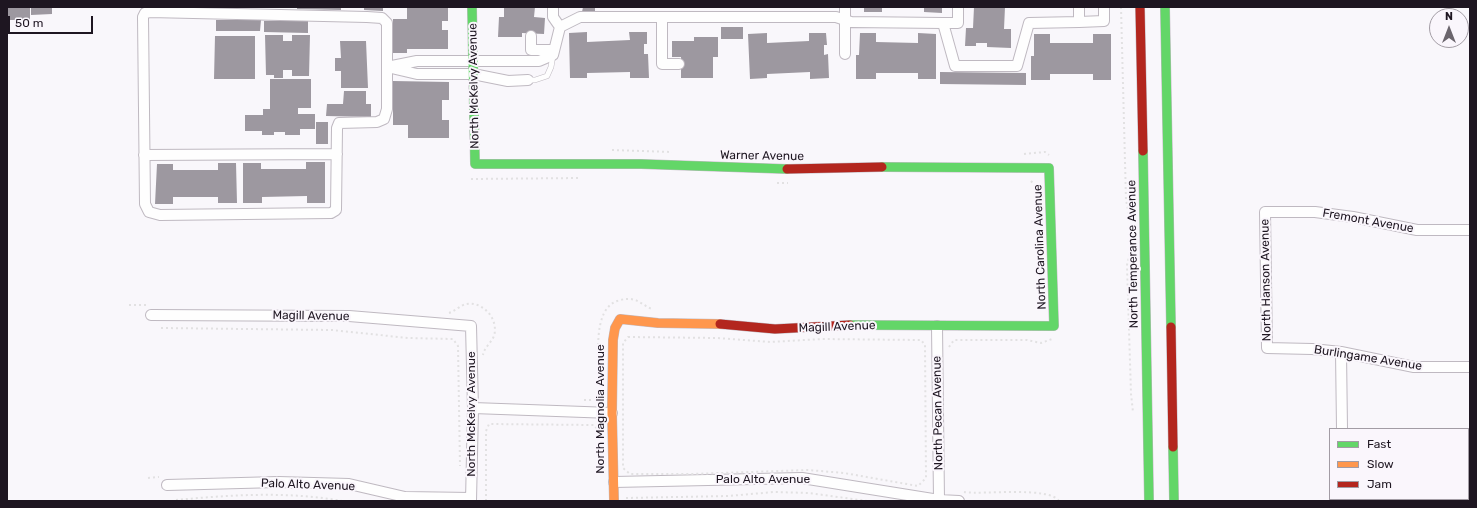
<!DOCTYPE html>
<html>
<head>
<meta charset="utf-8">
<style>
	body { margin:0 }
	#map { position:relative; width:1477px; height:508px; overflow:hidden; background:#f9f7fb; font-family:Rubik,sans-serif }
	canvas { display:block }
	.frame { position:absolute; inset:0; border:8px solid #1e1621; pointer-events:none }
	.legend { position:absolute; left:1329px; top:428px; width:140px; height:72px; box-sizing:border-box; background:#faf6fc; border:1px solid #a29ca4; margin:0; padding:5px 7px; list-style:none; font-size:12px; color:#1e1621 }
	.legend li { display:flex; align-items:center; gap:8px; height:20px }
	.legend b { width:20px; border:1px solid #a29ca4 }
	.north { position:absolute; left:1429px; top:8px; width:40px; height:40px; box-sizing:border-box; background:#faf6fc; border:1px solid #a29ca4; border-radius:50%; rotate:0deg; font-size:11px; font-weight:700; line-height:16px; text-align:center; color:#1e1621 }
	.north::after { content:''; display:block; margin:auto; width:14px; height:18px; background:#6b656d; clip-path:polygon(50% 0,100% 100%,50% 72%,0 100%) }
	.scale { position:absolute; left:8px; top:16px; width:85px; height:18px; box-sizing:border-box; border:2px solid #1e1621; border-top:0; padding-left:5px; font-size:12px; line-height:14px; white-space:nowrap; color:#1e1621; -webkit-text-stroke:3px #faf6fc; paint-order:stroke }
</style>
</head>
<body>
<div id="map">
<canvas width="1477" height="508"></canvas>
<div class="frame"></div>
<ul class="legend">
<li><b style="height:5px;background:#63d668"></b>Fast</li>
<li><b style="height:5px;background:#ff974d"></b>Slow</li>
<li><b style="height:5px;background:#b3261e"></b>Jam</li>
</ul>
<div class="north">N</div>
<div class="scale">50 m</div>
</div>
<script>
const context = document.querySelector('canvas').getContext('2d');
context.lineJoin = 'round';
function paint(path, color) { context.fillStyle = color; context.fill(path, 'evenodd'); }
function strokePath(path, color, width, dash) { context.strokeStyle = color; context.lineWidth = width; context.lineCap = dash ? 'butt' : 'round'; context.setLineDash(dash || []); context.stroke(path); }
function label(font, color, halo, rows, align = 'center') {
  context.font = font + ' Rubik,sans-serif'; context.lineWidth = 4; context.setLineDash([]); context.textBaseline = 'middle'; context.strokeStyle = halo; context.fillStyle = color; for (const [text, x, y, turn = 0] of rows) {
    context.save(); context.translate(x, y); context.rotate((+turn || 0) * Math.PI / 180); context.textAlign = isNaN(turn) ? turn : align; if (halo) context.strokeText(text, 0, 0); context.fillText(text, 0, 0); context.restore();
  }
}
const building = new Path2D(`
	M8,7h22v13h-22z
	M31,7h21v7l-21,1z
	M297,7h44v3l-44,-1z
	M364,7h19v4l-19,-1z
	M407,7h41v14h-6v9h6v19h-41v4h-14v-34h14z
	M504,7h31l-1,10 11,1 -1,16 -22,-1v4h-24l1,-20h5z
	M583,7h12v5h-13z
	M864,7h18v5h-18z
	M924,7h18v6l-18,-1z
	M974,7h31l-1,22h7v19l-24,-1v-4h-11v3h-11l1,-18h7z
	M216,20h45l-1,11h-44z
	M264,21h44v12l-44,-1z
	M721,27h22v12h-22z
	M587,32v10l43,-2 -1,-8h18v12h-3v10h4l1,24h-19v-6l-43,1v5h-17l-1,-45z
	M767,33v10l42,-2v-8h17l1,12h-3v10l4,-1 1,24 -19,1v-7l-43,2v4l-17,1 -2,-45z
	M860,33h16v9l42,1v-10l18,1v45h-18v-6h-42v6h-20v-24h3z
	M1034,34h16v9h43v-9h18v46h-18v-6h-43v6h-19v-24h3z
	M265,35h18v6h9v-6h18l-1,41h-17v-6h-9v8h-9v-3h-8z
	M215,36h40v43h-41z
	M694,37h24v20h-5v21h-32v-21h-9v-16h22z
	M340,41h26l2,47h-27v-17h-6v-13h6z
	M940,72l86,1v12l-86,-1z
	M270,79h41v29h-13v6h17v15h-15v6h-15v-3h-11v3h-12v-4h-17v-16h18v-6h7z
	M393,81l56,1v18h-7v20h7v18h-41v-13h-15z
	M344,91h22v13h5v13l-45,-1 1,-12h16z
	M316,122h12v22h-12z
	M306,162h19v41h-18v-7l-45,1v6h-19v-40h18v6h45z
	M218,163h18l1,40h-19v-6h-45v7h-18l2,-40h16v6h45z`);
const path = new Path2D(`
	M1121,7l5,193 4,19
	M612,150l60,2
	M1024,154l21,-2 4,3
	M471,179l110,-1
	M1031,181l6,7
	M777,183h11
	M1131,249l-4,16 4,129 2,18
	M129,305h19
	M449,313c6,-2 12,-8 17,-9 17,-3 33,15 28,32 -3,7 -10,12 -11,19
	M161,328l171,2 76,8 45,1 5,7 2,120
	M628,337l89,1 53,4 52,-3 99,1 4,5 1,133 -8,8 -74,-13 -36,-3 -116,4h-62l-7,-6v-125z
	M949,347l5,-7h73l14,3 11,-4
	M599,380c0,-22 -7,-70 18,-79 6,-2 12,-3 18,-1 6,2 11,7 17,9
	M584,400h11l4,-6
	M148,478l11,-1
	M964,492c19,3 85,-6 95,9
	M626,498l102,-2 46,-4 35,1 58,8
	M176,500c54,-5 112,-9 166,1
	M486,501v-70l3,-7 105,1 6,8`);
const lane = new Path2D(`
	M528,80h7l12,-4 4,-9 2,-12`);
const street = new Path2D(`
	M553,7v10l7,10
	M1079,7v15l25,-1v-14
	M150,12l217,5 15,1 5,5v86l-3,10 -7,3 -38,1 -2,5 -1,82 -5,3 -171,2 -11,-3 -4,-8 -2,-187 2,-4z
	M662,17v47h17
	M943,23h15v-16
	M531,36v14h23
	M845,54v-47
	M528,80l-20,1 -35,-7h-56l-30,-7 30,-6h122l14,-6 7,-28 20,-10h256l15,5 92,1 12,43h62l12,-43 50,-1
	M144,155l193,-1
	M1470,230h-53l-64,-13 -38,-5h-50l2,136 45,1 29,3 73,15h56
	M151,315l198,1 122,10 2,82 -2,93
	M937,326l2,174
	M1341,352l1,77
	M473,408l139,5
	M614,482l188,-4 137,22 20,1
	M167,485l111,-3 71,2 56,13 66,1
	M1342,499l1,2`);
const fast = new Path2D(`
	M472,7l3,157h166l146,5
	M1165,7l6,320
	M1143,151l6,350
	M850,325l204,1 -5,-158 -167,-1
	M1173,447l1,54`);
const slow = new Path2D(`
	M614,501l-2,-88 1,-73 2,-12 5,-9 38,4 62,1`);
const jam = new Path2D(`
	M1140,7l3,144
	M787,169l95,-2
	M720,324l55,5 75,-4
	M1171,327l2,120`);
const streetNames = [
	["North McKelvy Avenue",474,86,-91],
	["Warner Avenue",762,156,1],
	["Fremont Avenue",1368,221,10],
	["North Carolina Avenue",1040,247,-92],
	["North Temperance Avenue",1133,254,-91],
	["North Hanson Avenue",1266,280,-91],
	["Magill Avenue",311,316,1],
	["Magill Avenue",837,327,-2],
	["Burlingame Avenue",1368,358,9],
	["North Magnolia Avenue",601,409,-90],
	["North Pecan Avenue",938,413,-91],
	["North McKelvy Avenue",472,414,-90],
	["Palo Alto Avenue",763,480],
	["Palo Alto Avenue",308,485,2]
];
paint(building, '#9d98a0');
strokePath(lane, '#bfb9c1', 6);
strokePath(street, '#bfb9c1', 12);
strokePath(fast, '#bfb9c1', 10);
strokePath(slow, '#bfb9c1', 10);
strokePath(jam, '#bfb9c1', 10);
strokePath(path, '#e2e1e2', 2, [2, 3]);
strokePath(lane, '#fefefe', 5);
strokePath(street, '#fefefe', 10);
strokePath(fast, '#63d668', 9);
strokePath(slow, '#ff974d', 9);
strokePath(jam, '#b3261e', 9);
label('12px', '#1e1621', '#faf6fc', streetNames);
</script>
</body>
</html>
